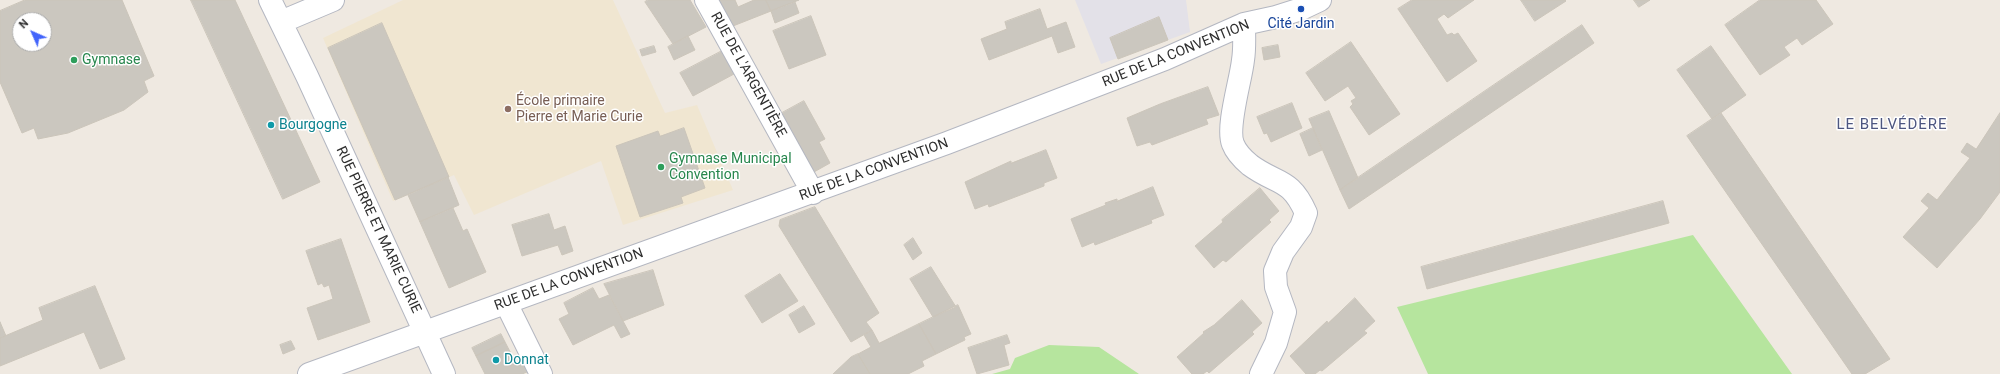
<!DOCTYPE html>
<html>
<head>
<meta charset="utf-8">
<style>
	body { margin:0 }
	#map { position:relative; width:2000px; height:374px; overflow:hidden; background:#efe9e1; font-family:Roboto,sans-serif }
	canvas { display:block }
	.north { position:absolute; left:12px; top:12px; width:40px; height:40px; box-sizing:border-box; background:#fff; border:1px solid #ababab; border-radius:50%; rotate:315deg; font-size:11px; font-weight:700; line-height:16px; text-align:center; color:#2e2e2e }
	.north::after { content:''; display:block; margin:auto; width:14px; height:18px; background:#4264fb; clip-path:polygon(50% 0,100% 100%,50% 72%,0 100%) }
</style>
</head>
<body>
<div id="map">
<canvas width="2000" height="374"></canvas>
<div class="north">N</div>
</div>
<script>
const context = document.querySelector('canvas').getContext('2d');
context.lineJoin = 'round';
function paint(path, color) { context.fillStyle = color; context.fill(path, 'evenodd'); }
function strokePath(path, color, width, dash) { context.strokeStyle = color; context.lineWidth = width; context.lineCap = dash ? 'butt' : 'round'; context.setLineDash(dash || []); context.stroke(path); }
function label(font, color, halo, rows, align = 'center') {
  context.font = font + ' Roboto,sans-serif'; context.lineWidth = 3; context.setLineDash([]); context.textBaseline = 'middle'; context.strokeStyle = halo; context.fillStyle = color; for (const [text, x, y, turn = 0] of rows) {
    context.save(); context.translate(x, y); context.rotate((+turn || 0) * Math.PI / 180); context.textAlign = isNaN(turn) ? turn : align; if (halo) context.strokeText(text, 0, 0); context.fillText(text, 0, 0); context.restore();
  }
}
const industrial = new Path2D(`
	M1075,0h111l4,32 -89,32z`);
const education = new Path2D(`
	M403,0h210l52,113 32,-8 36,85 -110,35 -22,-64 -127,54 -20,-40 -61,26 -70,-163z`);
const green = new Path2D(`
	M1693,235l99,139h-364l-31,-67z
	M1049,345l50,2 40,27h-147l18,-5 5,-11z`);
const building = new Path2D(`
	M25,0h97l32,76 -10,5 4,11 -24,18 -56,23 -30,6 -4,-11 -12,5 -22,-51v-71zM20,20h24v24h-24z
	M191,0h44l85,182 -37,17z
	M648,0h42l16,27 -33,17 -28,-42z
	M719,0h16l3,7 16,-7h12l5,11 -38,15z
	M766,0h33l-28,11z
	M1412,0h62l-26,18 -4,-4 -7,5 10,16 5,-2 2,2 4,-2 19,28 -30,21 -49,-73z
	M1521,0h44l1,1 -31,20z
	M1634,0h16l-11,7z
	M1760,0h56l17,24 -31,21 -5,-7 -13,9 6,8 -30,20 -35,-50z
	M795,2l4,11 -24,10 -4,-12z
	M1040,9l7,20 19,-7 9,25 -17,6 -6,-17 -63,24 -8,-21 26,-10 -2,-7z
	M811,16l15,39 -37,14 -16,-38z
	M1159,17l9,23 -50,19 -8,-21z
	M382,23l67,154 -54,23 -67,-152z
	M1582,25l12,18 -245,166 -9,-19z
	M688,36l7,14 -21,10 -6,-13z
	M1351,42l49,72 -31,21 -19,-28 3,-3 -2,-3 5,-3 -8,-12 -23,15 -19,-28z
	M1278,45l2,12 -16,3 -2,-12z
	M654,46l2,6 -14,4 -2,-6z
	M1711,46l35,49 -34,24 -35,-49z
	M722,51l12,23 -41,22 -13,-23z
	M1208,87l11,28 -13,4 2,5 -56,21 -2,-3 -13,4 -10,-28 33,-14z
	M804,101l21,38 -6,3 11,21 -16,9 -32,-59z
	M1292,103l10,25 -31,14 -4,-9 -3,1 -7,-17z
	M1329,111l29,67 -18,12 -31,-71z
	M1721,113l169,246 -25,15h-13l-165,-238z
	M2000,113v79l-20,27 -43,49 -34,-31 26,-29 -8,-7 7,-8 9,7 33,-42 -9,-6 6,-9 9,6z
	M684,128l21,60 -24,9 2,6 -43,14 -24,-71 42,-15 2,5z
	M1313,128l9,22 -13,6 -9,-22z
	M1046,150l11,28 -13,5v3l-55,21 -1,-3 -13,5 -10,-27 46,-21v2z
	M448,177l11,28 -39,17 -12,-27z
	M1153,187l11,28 -13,5 1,3 -57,22 -1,-3 -12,5 -11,-28 35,-14 -1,-2 12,-4v2z
	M1260,188l19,23 -10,9 2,2 -45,40 -3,-2 -9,8 -19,-22 28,-24 -1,-2z
	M1663,201l6,22 -242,66 -6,-22z
	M815,207l64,106 -13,9 6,8 -21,12 -72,-116 1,-6z
	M453,208l10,23 4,-2 19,43 -37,16 -29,-66z
	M549,214l5,16 11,-4 8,25 -11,4 -4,-10 -36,11 -10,-31z
	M913,238l9,15 -9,7 -9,-15z
	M341,239l29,83 -52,18 -11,-32 26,-9 -4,-14 -5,2 -2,-4 -4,2 -12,-34z
	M931,267l25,40 -23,10 -23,-38z
	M653,270l11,35 -41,16 -19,-37z
	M780,274l18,27 -36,22 -17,-27z
	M95,286l30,73 -25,10 -16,-37 -84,34v-28l43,-18 -4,-12z
	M593,288l6,11 10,-4 21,39 -9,4 -7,-13 -41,20 -14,-26 10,-5 -5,-11z
	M1355,298l20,23 -11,10 3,2 -45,38 -2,-1 -5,4h-9l-16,-18 37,-35 1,2z
	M1242,300l20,23 -10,9 2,2 -45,39 -2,-2 -4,3h-11l-15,-17 27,-24 -1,-1 11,-7z
	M958,305l13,29 -7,3 1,3 -29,14 -17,-30z
	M804,306l11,18 -16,9 -10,-18z
	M0,322l6,14 -6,2z
	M919,324l17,30 -14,7 2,5 -16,8h-38l-12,-20 13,-7 -7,-12 8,-5 7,13z
	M501,334l4,8 -29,14 -4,-8z
	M1007,335l3,8 -6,2 5,20 -32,9 -9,-26z
	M291,341l4,8 -12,5 -3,-9z
	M505,342l12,23 5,-2 5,9 -5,2h-37l-9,-18z
	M858,354l12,20h-37l18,-17z`);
const minor = new Path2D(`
	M270,0l37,76 137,298
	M706,0l107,193
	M281,22l52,-22
	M1244,24c0,12 1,24 -1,36 -2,20 -17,67 -10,84 3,8 11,16 17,21 27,20 40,12 56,48l-5,14 -18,25 -8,19 1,16 9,25 -9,31 -15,31
	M506,303l35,71
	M309,374l638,-231 218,-84 79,-35 32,-7 25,-8 19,-9`);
const markers = [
	[1301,9,4,"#1a4fb4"],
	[74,60,4,"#2e9e5b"],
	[508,109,4,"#8d6e63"],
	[271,125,4,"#0f9aa8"],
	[661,167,4,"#2e9e5b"],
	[496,360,4,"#0f9aa8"]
];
const transitNames = [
	["Cité Jardin",1301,24]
];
const streetNames = [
	["RUE DE LA CONVENTION",1176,54,-22],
	["RUE DE L'ARGENTIÈRE",748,75,61],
	["RUE DE LA CONVENTION",874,170,-20],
	["RUE PIERRE ET MARIE CURIE",378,230,65],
	["RUE DE LA CONVENTION",569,280,-20]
];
const leisureNames = [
	["Gymnase",82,60],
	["Gymnase Municipal",669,159],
	["Convention",669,175]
];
const educationNames = [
	["École primaire",516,101],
	["Pierre et Marie Curie",516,117]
];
const cultureNames = [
	["Bourgogne",279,125],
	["Donnat",504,360]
];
const neighbourhoodNames = [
	["LE BELVÉDÈRE",1892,125]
];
paint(industrial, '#e3e1e8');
paint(education, '#f0e6d1');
paint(green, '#b6e59e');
paint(building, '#cbc7bf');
strokePath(building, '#cbc5ba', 1);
strokePath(minor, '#b4b7c1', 24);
strokePath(minor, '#fff', 22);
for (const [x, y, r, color] of markers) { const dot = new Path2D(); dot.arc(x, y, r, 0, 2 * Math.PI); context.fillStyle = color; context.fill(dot); strokePath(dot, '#fff', 1.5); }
label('14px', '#164399', '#fff', transitNames);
label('14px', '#2e2e2e', '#fff', streetNames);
label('14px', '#27864d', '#fff', leisureNames, 'left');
label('14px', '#785e54', '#fff', educationNames, 'left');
label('14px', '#0d838f', '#fff', cultureNames, 'left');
context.letterSpacing = '1px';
label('15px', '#4d5680', '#fff', neighbourhoodNames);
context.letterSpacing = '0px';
</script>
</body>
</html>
